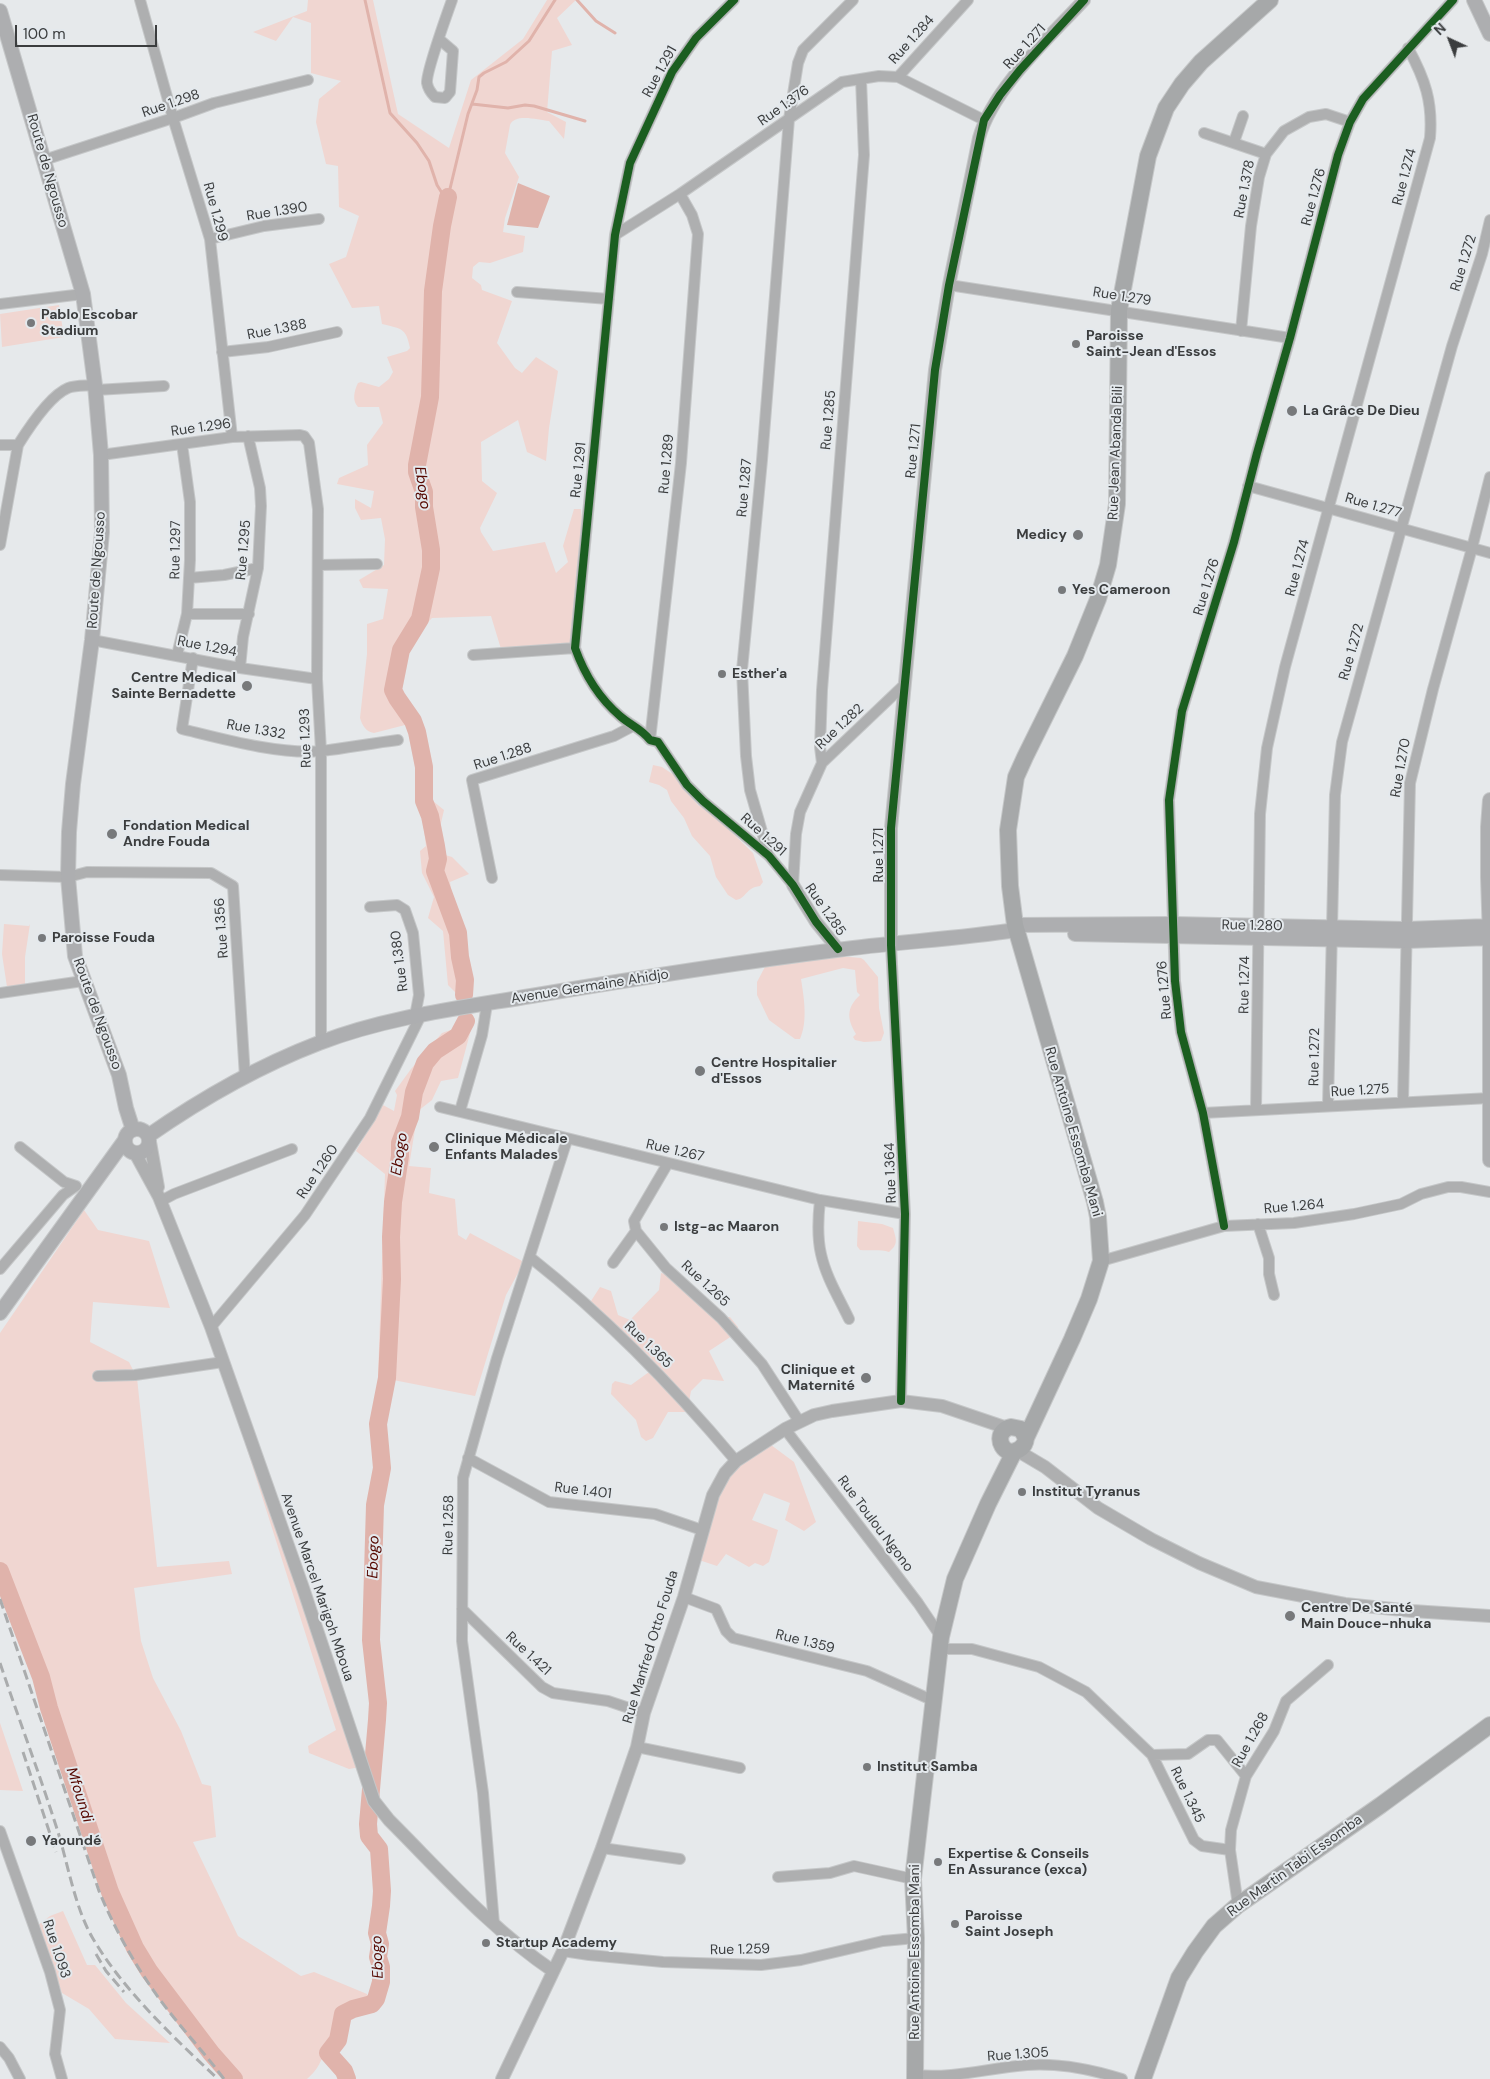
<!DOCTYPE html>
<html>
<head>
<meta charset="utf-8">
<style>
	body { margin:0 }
	#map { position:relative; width:1490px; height:2079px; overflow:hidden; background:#e6e9eb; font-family:"DM Sans",sans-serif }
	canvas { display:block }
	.north { position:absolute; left:1425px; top:15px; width:50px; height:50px; -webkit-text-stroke:4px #e4e9ed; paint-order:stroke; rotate:317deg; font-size:14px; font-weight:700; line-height:20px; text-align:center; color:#3b3d3e }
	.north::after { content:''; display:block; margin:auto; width:18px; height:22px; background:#3b3d3e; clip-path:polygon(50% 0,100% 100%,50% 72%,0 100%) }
	.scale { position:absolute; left:15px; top:25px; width:142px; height:22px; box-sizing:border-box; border:2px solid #3b3d3e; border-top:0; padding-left:6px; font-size:15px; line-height:18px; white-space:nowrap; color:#3b3d3e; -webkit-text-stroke:4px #e4e9ed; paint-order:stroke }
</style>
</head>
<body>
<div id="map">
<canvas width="1490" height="2079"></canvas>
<div class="north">N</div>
<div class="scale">100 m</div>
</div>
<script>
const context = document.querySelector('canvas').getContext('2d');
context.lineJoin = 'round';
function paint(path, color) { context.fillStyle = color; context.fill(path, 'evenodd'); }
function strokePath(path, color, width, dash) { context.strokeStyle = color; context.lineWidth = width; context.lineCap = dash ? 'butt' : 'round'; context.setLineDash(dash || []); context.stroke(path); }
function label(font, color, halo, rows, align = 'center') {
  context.font = font + ' "DM Sans",sans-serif'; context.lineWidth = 4; context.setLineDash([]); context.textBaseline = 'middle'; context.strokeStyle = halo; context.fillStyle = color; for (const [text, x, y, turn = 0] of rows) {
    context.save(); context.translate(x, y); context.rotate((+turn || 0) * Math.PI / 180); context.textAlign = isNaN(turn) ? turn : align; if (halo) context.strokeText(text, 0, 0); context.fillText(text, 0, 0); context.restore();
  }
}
const green = new Path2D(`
	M308,0h65l25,114 51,34 22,-68 52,-41 24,-39h29l-19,18 15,27 -20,6 -5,61 19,10 -2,17 -15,-18c-11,-1 -34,-8 -39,4l-5,28 14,24 -14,41 -2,14 22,4 -2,16 -33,11 -11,-1 -6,5 -1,11 9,7 1,5 30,11 -15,42 18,25 7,5 14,-16 22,14 -9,57 -3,33 -19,-9 -9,-32 -37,22 1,39 15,12 -17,35 1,4 12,19 52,-9 11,31 12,-11 -5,-16 11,-37h7l1,13 -10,124 -9,9h-5l-57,-6 -10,-33 -59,2 -19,20 -16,52 24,38 6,19 1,50 16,13 -6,26 7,19 7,2 17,17 -19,8 9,58 9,30 -11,24 -9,-9 -5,-54 -15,-13 6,-21 -12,-24 -2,-22 6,-5 -14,-109 -7,-12 -31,8c-8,-1 -12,-8 -14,-15l7,-64v-30l16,-5 5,-30 -25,-1 -4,-8 25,-15 1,-26 -4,-21 -20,2 -6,-12v-9l16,9 3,-17 -37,-7 2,-6 29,-13 -1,-20 16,-22 -4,-16h-21c-6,-6 -4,-16 0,-24l3,-1 18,5 10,-8 4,-7 -6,-15 20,-6 3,-3c-4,-21 -9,-19 -28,-24l-3,-18 -27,2 -23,-44 17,-7 13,-41 -20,-9 -1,-41 -12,-2 -10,-42 3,-23 22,-18 -30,-8v-50l-18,-6 -17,24 -23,-9 54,-21z
	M59,305l5,32 -62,10 -2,-33z
	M653,765l9,2 15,10 -2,1 23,27 14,8 41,40 10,29 -3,4c-15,2 -13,12 -24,14l-8,-5 -12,-18 -6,-21 -18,-20 -8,-18 -13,-17 -4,-11 -8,-5 -10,-3z
	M4,924l25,2 1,-2 -5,33v28l-18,2 -5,-33z
	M838,956l23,2 3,2 14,17 1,31 5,25 -3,8 -17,1 -9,-2 -2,-3 3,-3c-9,-15 -10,-26 4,-39l-3,-3 -2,-22 -12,-2 -42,11c3,19 7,42 -1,60h-5l-26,-19 -12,-25v-13l10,-19 11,-2 13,3z
	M473,1022l-15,56 -17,3 -9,19 -14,11 -9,55 22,2 -2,25 26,6 3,36 8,5 4,-7 54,29 -18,33 -31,101 -97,-19 7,-203 -29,-23 27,-46 11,6 3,-16 -2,-4 16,-22 31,-36z
	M84,1210l14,20 51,11 21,67 -77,-6 -3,40 39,20 8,16 20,189 72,-6 3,13 -98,14 7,53 12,37 28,53 21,53 9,2 5,51 -23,5 45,94 63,40 13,-4 53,22 3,8c-12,1 -30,6 -32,19 -1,5 0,11 -1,16 -2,6 -7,8 -10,13 -8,12 -7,18 -20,29h-73l-23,-26 -62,-82 -14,-23 -25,-56 -61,-184 -8,-31 -41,-106v-238z
	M858,1221l24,3 11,4c3,11 6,16 -4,24 -9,-3 -19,-1 -29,-2l-3,-4z
	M661,1273l4,1 39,21 13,22h13l8,10v5l-29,19 15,30 -21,-2 -12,12 -4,21h-19l-15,26 -7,3 -5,-4 -5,-17 -25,-26 1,-10 3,-3 16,4 18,-13 3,-13 -61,-58 9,-14 11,4 7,24 12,5 29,-30z
	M239,1424l127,342 -17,3 -40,-16 -1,-7 28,-16z
	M771,1445l23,17 22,60 -12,9 -19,-11 5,-17 -26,-10 -12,27 26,10 -9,32 -6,4 -8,-3 -6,4 -23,-13 -9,12 -18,-6 20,-72 15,-19z
	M0,1723l23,68 -23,-1z
	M63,1911l24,54h8l31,38 44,40 -55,-4 -26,-30 -27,-16 -25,-67 13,-10z`);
const water = new Path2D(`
	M518,183l32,13 -12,32 -31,-3z`);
const stream = new Path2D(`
	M365,0l25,113 27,30 12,18 8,24 5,8 6,4 20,-83 9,-24 2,-13 5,-4 22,-11 23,-21 26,-41
	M577,0l19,21 19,12
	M472,104l36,4 17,-3 9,1 51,15`);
const river = new Path2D(`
	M448,197l-6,29 -9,65 -3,106 -13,68v7l7,20v15l7,43v18l-11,51 -19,31 -8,40 4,8 16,23 4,11 7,35v34l6,15 6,30 2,13 -3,12 23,62 2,24 5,23 -1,15
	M0,1571l41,106 8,31 61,184 25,56 14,23 62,82 23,26
	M347,2079l-3,-8 -16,-18 10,-13 5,-26 10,-5 19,-5 4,-5 5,-17v-15l-3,-10 2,-13 -3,-11 4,-27 1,-15 -3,-42 -10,-13 -1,-12 9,-104 1,-17 -7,-63 4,-135 7,-37 -4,-44 9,-46 5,-99 -1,-42 2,-35 7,-46v-13l10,-26 4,-25 11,-29 10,-12 23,-15 8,-15`);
const minor = new Path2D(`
	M140,0l33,118 37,121 22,198
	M734,0l-38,38 -24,34 -42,91 -15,72 -40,413c9,25 24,50 45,68 10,9 22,13 30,24l8,2 29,43 16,16 66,55 24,29
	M439,39l14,12 -3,41 -5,6 -10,-1c-4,-4 -7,-8 -8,-14 -1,-10 20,-69 25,-83
	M898,77l70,-77
	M1204,133l62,21
	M1234,142l9,-26
	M44,160l129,-42 41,-15 94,-23
	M615,235l65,-41 162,-112 37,-6 19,1 86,43
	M210,239l54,-13 55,-7
	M949,285l341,53
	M517,292l92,7
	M0,304l83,-10
	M1241,331l10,-105 8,-49 7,-23 18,-23 25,-14 17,-3 24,8
	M222,352l46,-5 69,-15
	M96,390l68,-4
	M0,445h18c10,-16 31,-49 50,-57 8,-3 18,-2 27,-3
	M101,455l131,-18 68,-2 4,1 5,7 9,66 -1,170 4,72v291
	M1248,486l242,67
	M0,545l18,-100
	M318,565l59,-1
	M189,578l35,-3 34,-7
	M187,614h62
	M92,640l148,28 77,11
	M177,655l10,-41 3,-54v-58l-8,-58
	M473,655l102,-7
	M193,658l-11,71c41,10 98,26 140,22 25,-3 51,-8 76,-11
	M240,668l3,-31 15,-69 3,-62 -1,-18 -12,-52
	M650,740l31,-277 17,-229 -6,-19 -12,-21
	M822,763l-2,-16 2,-57 42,-535 -3,-76
	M769,856l-19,-66 -4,-34 -4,-86 20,-210 27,-341 9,-56 5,-13 50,-50
	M0,875l68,2 19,-5 124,1 22,13 12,191
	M492,878l-20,-98 142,-44 19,-10
	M793,885l3,-51 4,-22 22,-49 83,-79
	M370,907l27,-2 8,5 8,23 6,62 -4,21
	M891,945l14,269 -4,187
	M0,993l83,-12
	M1403,1102l7,-319 23,-94 39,-141 18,-71
	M1328,1106l7,-311 7,-53 110,-396 30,-92 8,-34
	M440,1107l380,93 85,14
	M1256,1110l4,-296 7,-66 18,-81 145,-529c3,-36 -5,-59 -22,-90
	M460,1111l22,-76 5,-31
	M1203,1113l287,-15
	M20,1147l44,35 12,4
	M668,1163l-34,58 2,10 30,37 55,50 41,46 37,57
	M820,1200c-2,18 -3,37 1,54 5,23 18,44 28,65
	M161,1201l13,-7 118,-45
	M1258,1224l11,34v16l5,21
	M1224,1226l-21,-113 -22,-81 -6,-51 -6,-181 13,-89 52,-169 23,-89 33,-115 48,-183 12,-33 13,-23 90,-99
	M531,1258c76,60 143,129 205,203
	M1101,1261l123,-35 70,-3 60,-9 47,-10 20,-10 27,-7h13l29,5
	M613,1263l23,-32
	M0,1269l63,-74 13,-9
	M211,1327l94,-112 65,-97 51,-103
	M98,1376l37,-1 88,-13
	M785,1429l133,174 23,34
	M468,1458l81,44 106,12 47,16
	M684,1597l32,12 10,22 7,7 134,33 67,30
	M462,1609l80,78 11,6 55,8 36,12
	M940,1649h32l67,18 47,25 66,63 36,-1 20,-14h9l29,36
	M637,1747l103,21
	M1152,1755l42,85 8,6 28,4
	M0,1831l50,141 10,38 -5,44 7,25
	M602,1848l78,11
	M778,1877l52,-4 24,-7 59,13
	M1238,1905l-8,-55 1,-20 15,-54 28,-45 12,-30 42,-36
	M494,1924l-11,-131 -21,-152 1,-163 34,-120 70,-218
	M563,1951l26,4 74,7 98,3 40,-5 82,-19 33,-3
	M0,2047l9,11 11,21
	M915,2075c38,4 74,-7 112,-10 32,-2 64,4 95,14`);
const tertiary = new Path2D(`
	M793,885l23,37 22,27
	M891,945v-117l44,-458 14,-85 30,-147c14,-50 70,-100 105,-138
	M150,1142l8,45
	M135,1153l24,44 52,130 92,261 71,213 15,19c52,52 103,110 164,151
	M1018,1451l27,16 53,41 53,31 48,24 57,24 89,17 67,7 78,5
	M502,2079l61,-128 39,-103 35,-101 7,-34 40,-116 29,-102 12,-22 11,-12 49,-32 29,-14 18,-4 69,-10 41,5 65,22`);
const secondary = new Path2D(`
	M1474,0l16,34
	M0,11l83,283 12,91 6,70 1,77 -10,108 -19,144 -4,48 -1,45 7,79 44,119 7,33 7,22
	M1490,800l-2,27v50l2,61v222
	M1015,925l158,-1 233,5 84,-3
	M1075,934l332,7 83,-3
	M125 1141a12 12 0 1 1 24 0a12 12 0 1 1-24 0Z
	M148,1136c53,-37 111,-70 171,-93 67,-26 141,-35 212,-47 101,-17 203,-33 305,-46 60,-8 120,-11 180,-20
	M0,1313l125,-173`);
const primary = new Path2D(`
	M1026,1438l-5,-9 -10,-2c-14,3 -14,19 -2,25 10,0 16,-5 17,-14l46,-99 17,-40 12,-38 -3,-44 -3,-15 -80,-277 -5,-39 -2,-56 8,-53 9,-20 50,-101 23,-57 10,-34 9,-61 2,-194 29,-154 18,-48 16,-24 19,-22 69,-62
	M915,2079l1,-141 -3,-59 28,-242 14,-58 33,-75 26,-52
	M1143,2079l36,-101 16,-26 19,-26 24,-21 143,-100 109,-80`);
const rail = new Path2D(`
	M0,1599l99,292c16,39 37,76 62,110 20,27 43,51 63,78
	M0,1663c19,57 40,112 58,169 10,33 17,75 34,105 30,52 82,101 126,142
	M23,1752l33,100
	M96,1954l10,17 18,21`);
const cycleway = new Path2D(`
	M734,0l-38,38 -24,34 -42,91 -15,72 -40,413c9,25 24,50 45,68 10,9 22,13 30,24l8,2 29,43 16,16 66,55 24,29 23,37 22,27
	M1224,1226l-21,-113 -22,-81 -6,-51 -6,-181 13,-89 52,-169 23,-89 33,-115 48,-183 12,-33 13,-23 90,-99
	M901,1401l4,-187 -14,-269v-117l44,-458 14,-85 35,-165 16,-25 20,-25 64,-70`);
const markers = [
	[31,323,5,"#77797b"],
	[1076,344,5,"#77797b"],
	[1292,411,6,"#77797b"],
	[1078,535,6,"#77797b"],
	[1062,590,5,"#77797b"],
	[722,674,5,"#77797b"],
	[247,686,6,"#77797b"],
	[112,834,6,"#77797b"],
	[42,938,5,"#77797b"],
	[700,1071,6,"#77797b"],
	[434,1147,6,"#77797b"],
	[664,1227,5,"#77797b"],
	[866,1378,6,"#77797b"],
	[1022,1492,5,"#77797b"],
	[1290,1616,6,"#77797b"],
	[867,1767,5,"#77797b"],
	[31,1841,6,"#77797b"],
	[938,1862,5,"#77797b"],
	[955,1924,5,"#77797b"],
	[486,1943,5,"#77797b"]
];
const streetNames = [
	["Rue 1.284",912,40,-48],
	["Rue 1.271",1025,47,-48],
	["Rue 1.291",660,72,-61],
	["Rue 1.298",171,104,-19],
	["Rue 1.376",784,106,-35],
	["Route de Ngousso",47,171,74],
	["Rue 1.274",1405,177,-75],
	["Rue 1.378",1245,189,-79],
	["Rue 1.276",1314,197,-75],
	["Rue 1.299",215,212,75],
	["Rue 1.390",277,212,-9],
	["Rue 1.272",1464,263,-73],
	["Rue 1.279",1122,297,9],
	["Rue 1.388",277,330,-11],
	["Rue 1.285",829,420,-85],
	["Rue 1.296",201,428,-8],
	["Rue 1.271",914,451,-84],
	["Rue Jean Abanda Bili",1116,453,-88],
	["Rue 1.289",667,464,-85],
	["Rue 1.291",579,470,-84],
	["Rue 1.287",745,488,-85],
	["Rue 1.277",1373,506,16],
	["Rue 1.297",176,550,-89],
	["Rue 1.295",244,550,-85],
	["Rue 1.274",1298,568,-75],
	["Route de Ngousso",97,570,-86],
	["Rue 1.276",1207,587,-73],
	["Rue 1.294",207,647,11],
	["Rue 1.272",1352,652,-74],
	["Rue 1.282",840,727,-43],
	["Rue 1.332",256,730,10],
	["Rue 1.293",306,738,-92],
	["Rue 1.288",503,757,-18],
	["Rue 1.270",1401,768,-80],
	["Rue 1.291",763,835,42],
	["Rue 1.271",879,855,-90],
	["Rue 1.285",825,910,55],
	["Rue 1.280",1252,926,1],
	["Rue 1.356",222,928,-94],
	["Rue 1.380",400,961,-97],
	["Rue 1.274",1245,985,-89],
	["Avenue Germaine Ahidjo",590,987,-9],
	["Rue 1.276",1165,990,-95],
	["Route de Ngousso",97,1014,70],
	["Rue 1.272",1315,1057,-89],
	["Rue 1.275",1360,1091,-3],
	["Rue Antoine Essomba Mani",1073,1132,74],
	["Rue 1.267",675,1151,13],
	["Rue 1.260",318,1172,-56],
	["Rue 1.364",891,1173,-92],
	["Rue 1.264",1294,1207,-5],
	["Rue 1.265",705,1284,43],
	["Rue 1.365",648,1345,44],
	["Rue 1.401",583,1491,7],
	["Rue Toulou Ngono",875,1524,53],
	["Rue 1.258",449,1525,-89],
	["Avenue Marcel Marigoh Mboua",317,1587,71],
	["Rue 1.359",805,1642,14],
	["Rue Manfred Otto Fouda",651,1647,-73],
	["Rue 1.421",528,1654,43],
	["Rue 1.268",1251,1740,-61],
	["Rue 1.345",1187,1795,64],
	["Rue Martin Tabi Essomba",1295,1866,-36],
	["Rue 1.093",56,1949,72],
	["Rue 1.259",740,1950,-1],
	["Rue Antoine Essomba Mani",915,1952,-90],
	["Rue 1.305",1018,2055,-4]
];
const poiNames = [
	["Pablo Escobar",41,315],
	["Stadium",41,331],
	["Paroisse",1086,336],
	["Saint-Jean d'Essos",1086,352],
	["La Grâce De Dieu",1303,411],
	["Medicy",1067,535,"right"],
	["Yes Cameroon",1072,590],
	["Esther'a",732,674],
	["Centre Medical",236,678,"right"],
	["Sainte Bernadette",236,694,"right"],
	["Fondation Medical",123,826],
	["Andre Fouda",123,842],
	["Paroisse Fouda",52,938],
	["Centre Hospitalier",711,1063],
	["d'Essos",711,1079],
	["Clinique Médicale",445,1139],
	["Enfants Malades",445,1155],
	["Istg-ac Maaron",674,1227],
	["Clinique et",855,1370,"right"],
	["Maternité",855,1386,"right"],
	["Institut Tyranus",1032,1492],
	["Centre De Santé",1301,1608],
	["Main Douce-nhuka",1301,1624],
	["Institut Samba",877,1767],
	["Yaoundé",42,1841],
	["Expertise & Conseils",948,1854],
	["En Assurance (exca)",948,1870],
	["Paroisse",965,1916],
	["Saint Joseph",965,1932],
	["Startup Academy",496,1943]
];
const waterNames = [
	["Ebogo",422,488,82],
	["Ebogo",400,1154,-81],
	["Ebogo",374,1557,-88],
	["Mfoundi",79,1795,72],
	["Ebogo",378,1957,-92]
];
paint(green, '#f0d6d1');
paint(water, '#e0b3ab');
strokePath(stream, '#e0b3ab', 3);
strokePath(river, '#e0b3ab', 18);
strokePath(minor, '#c5c7c8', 12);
strokePath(tertiary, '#c5c7c8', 14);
strokePath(secondary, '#c5c7c8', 16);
strokePath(primary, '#c5c7c8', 18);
strokePath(minor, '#aeafb0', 10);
strokePath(tertiary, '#aeafb0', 12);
strokePath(secondary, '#adaeb0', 14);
strokePath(primary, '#a6a8a9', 16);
strokePath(rail, '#aaacad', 3, [10, 5]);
strokePath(cycleway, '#1b5e20', 8);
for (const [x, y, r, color] of markers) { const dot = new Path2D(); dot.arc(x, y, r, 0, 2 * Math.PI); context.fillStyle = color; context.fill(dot); strokePath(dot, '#e4e9ed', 2); }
label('14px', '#3b3d3e', '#e4e9ed', streetNames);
label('bold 14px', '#3b3d3e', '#e4e9ed', poiNames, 'left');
label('italic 15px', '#560801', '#e4e9ed', waterNames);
</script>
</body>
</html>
